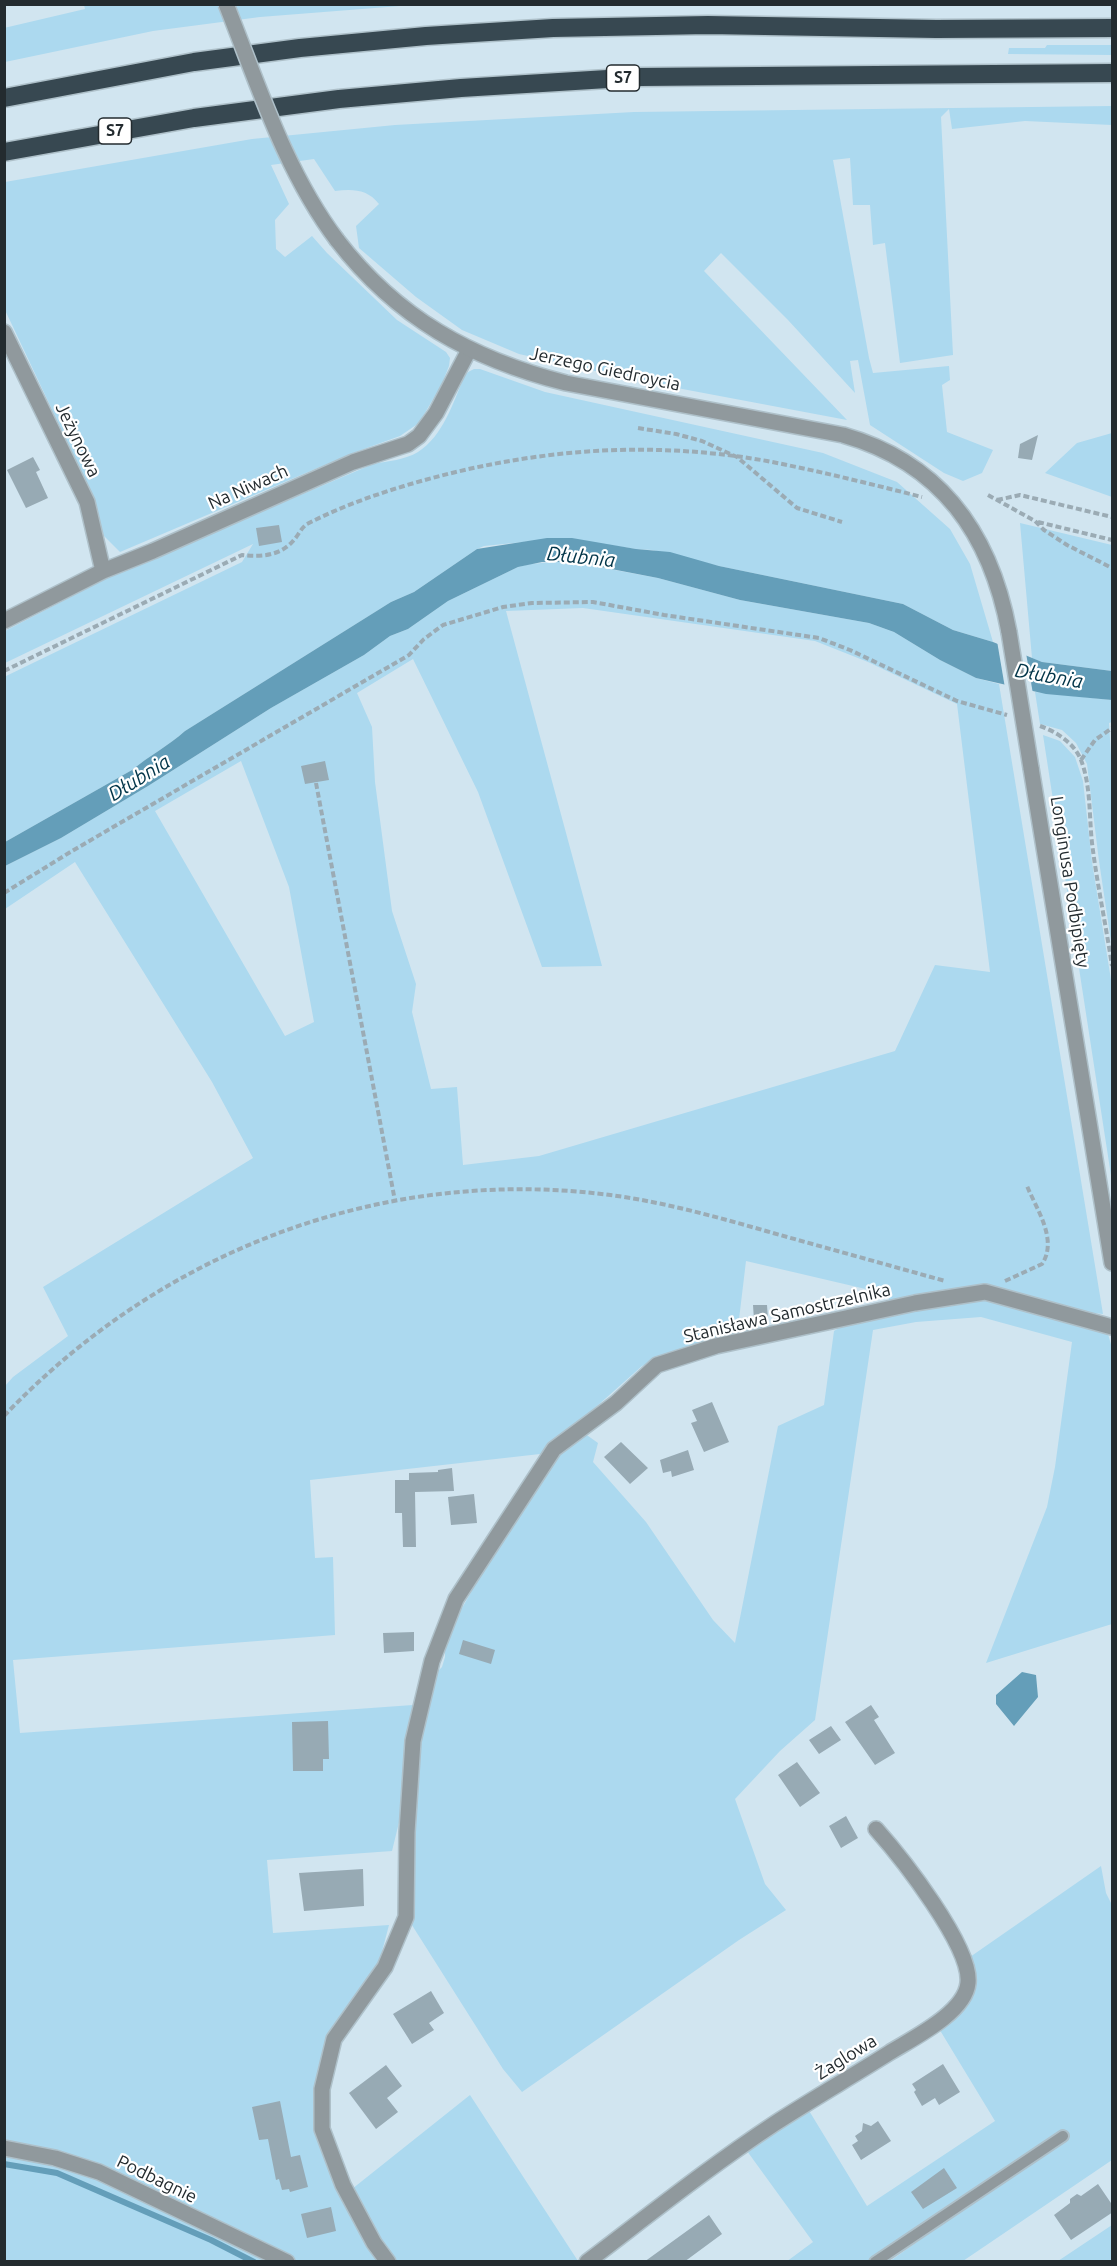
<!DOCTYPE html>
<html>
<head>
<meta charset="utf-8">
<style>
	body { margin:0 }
	#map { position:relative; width:1117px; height:2266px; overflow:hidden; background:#d1e5f0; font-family:Ubuntu,sans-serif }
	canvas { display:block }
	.frame { position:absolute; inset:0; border:6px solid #232b2f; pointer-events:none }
</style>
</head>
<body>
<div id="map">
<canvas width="1117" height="2266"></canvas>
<div class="frame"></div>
</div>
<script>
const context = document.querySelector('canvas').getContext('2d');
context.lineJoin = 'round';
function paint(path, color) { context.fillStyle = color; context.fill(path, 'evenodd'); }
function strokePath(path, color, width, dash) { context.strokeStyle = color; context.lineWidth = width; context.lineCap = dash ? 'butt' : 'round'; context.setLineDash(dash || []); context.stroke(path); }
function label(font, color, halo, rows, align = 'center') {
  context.font = font + ' Ubuntu,sans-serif'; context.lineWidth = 4.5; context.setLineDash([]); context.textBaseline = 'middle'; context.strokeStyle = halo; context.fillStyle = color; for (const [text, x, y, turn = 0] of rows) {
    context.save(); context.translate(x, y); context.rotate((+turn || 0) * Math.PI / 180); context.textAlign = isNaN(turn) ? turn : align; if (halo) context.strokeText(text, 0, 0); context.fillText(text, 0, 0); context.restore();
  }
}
const green = new Path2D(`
	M84,5h329l-153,12 -107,14 -148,31 -1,-34 81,-19z
	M1047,45h65v10l-104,-1 1,-6h36z
	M1112,106v19l-87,-4 -73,8 -3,-20 -8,8 12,238 -53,8 -15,-120 -12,2 -3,-40h-17l-3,-47 -17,2 36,198 4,15 76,-7 1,14 -8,5 5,47 46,18 -11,23 -19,8 -19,-8 -74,-48 -12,-65 -8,1 5,32 -67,-73 -67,-67 -17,18 143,149 -207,-39 -121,-27 -57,-24 -46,-33 -57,-49 -3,-22 23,-22c-12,-15 -26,-15 -44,-13l-21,-32 -43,6 18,39 -14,16 1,29 9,8 27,-21 15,17 70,67 49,32 4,6 -1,8 -7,18 -23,39 -19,13 -47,17 -233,99 -16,-16 -24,-67 -75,-159v-128l247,-43 143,-14 239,-13z
	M474,369h6l65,23 278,61 74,29 53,47 20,35 23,78 -40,-12 -50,-26 -184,-38 -67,-16 -16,-1 -73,-11 -79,8 -7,3 -63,43 -23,10 -206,129c-17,15 -36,25 -53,39l-127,72 -1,-165 238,-115 11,-18 -248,119v-32l110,-57 258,-110c15,-3 32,-4 45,-12 25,-16 35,-49 46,-75l4,-5z
	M1112,433v64l-67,-24 32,-30z
	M1020,523l92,22v126l-70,-9 -10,-4z
	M566,561l92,17 82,22 129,23 25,9 46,28 36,18 23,6 104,630 -28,-3 -92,-27 -93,18 -3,-8 -141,-33 -9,75 -53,14 -42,16 -101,90 -1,-2 -230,26 5,78 18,-1 2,78 -322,25 7,73 393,-28 -12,109 -9,37 -125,9 6,73 116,-8 -10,38 -47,74 -12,100 62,124h-86l-158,-77 -133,-40v-758l8,-9 55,-41 -25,-49 210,-129 -41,-76 -137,-220 -70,47v-43l56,-28 87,-52 123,-78 93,-53 26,-19 18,-7 40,-28 70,-34 12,-3zM583,608l232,33 53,21 89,42 33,268 -55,-7 -40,86 -356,105 -76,9 -6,-78 -26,2 -19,-77 4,-28 -24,-73 -17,-129 -3,-55 -15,-34 56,-34 65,133 64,175 60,-1 -96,-355zM241,761l48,126 25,135 -29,14 -130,-225z
	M1035,692l77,8v22l-3,1 3,49v176l-13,-87 -12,-97 -11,-21 -14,-13 -22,-6z
	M1043,735l17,6 15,16 8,24 9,81 20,124v196z
	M987,1297l121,37 4,14v276l-126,39 61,-156 8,-40 17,-125 -91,-25 -65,5 -43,8 -58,390 -35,31 -45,48 30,85 21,26 -47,30 -217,152 -19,-23 -93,-147c8,-53 3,-101 7,-154 2,-33 10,-64 19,-95l6,-6 3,-10v-12l9,-23 36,-63 71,-107 23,-19 14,10 -5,19 53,60 67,98 22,23 43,-217 46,-21 10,-74 13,-8 20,-5z
	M1101,1866l5,27 6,12v255l-149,101h-73l174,-123 -194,123 -84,1 27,-20 -66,-91 61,-42 59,97 128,-85 -57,-94 31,-25 6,-18 -5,-27z
	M470,2095l108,166h-183l-19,-26 -24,-46z
	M4,2156l58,10 69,27 144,68h-270z
	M1112,2225v36h-54z`);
const water = new Path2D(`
	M547,538h25l64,11 34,3 49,14 184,38 50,26 40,12 49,20 70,9v29l-66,-6 -70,-16 -36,-18 -46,-28 -25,-9 -129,-23 -82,-22 -83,-16h-33l-24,5 -70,34 -40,28 -18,7 -26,19 -93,53 -123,78 -87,52 -56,28v-24l127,-72c17,-14 36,-24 53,-39l206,-129 23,-10 63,-43z
	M1022,1672l14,3 2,22 -24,29 -18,-22v-9z`);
const pier = new Path2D(`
	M997,641l29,12 7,41 -28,-6z`);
const stream = new Path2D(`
	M4,2164l53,9 154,67 43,22`);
const building = new Path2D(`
	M1038,435l-6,25 -14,-2 2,-14z
	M33,457l7,13 -4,2 12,26 -22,10 -19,-38z
	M279,525l3,17 -23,4 -3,-18z
	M325,761l4,19 -24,4 -4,-18z
	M753,1305h14l1,14 -14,1z
	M712,1402l17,40 -25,10 -13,-29 6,-2 -5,-11z
	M621,1442l27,26 -18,16 -26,-27z
	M688,1450l6,20 -22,7 -1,-6 -8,2 -3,-13z
	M452,1468l2,23 -39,1 1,55h-13l-1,-34h-7v-33h14v-7l29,-1v-2z
	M474,1494l3,29 -26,2 -3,-28z
	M414,1632v19l-30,2 -1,-20z
	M463,1640l32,10 -4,14 -32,-10z
	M871,1705l8,12 -5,3 21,33 -20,12 -30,-43z
	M328,1721l1,38h-6v12h-30l-1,-49z
	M831,1726l10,14 -22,14 -10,-14z
	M797,1762l23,31 -20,14 -22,-32z
	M846,1816l12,22 -17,10 -12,-22z
	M363,1869l1,37 -60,5 -5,-38z
	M431,1991l13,22 -15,10 5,7 -22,14 -19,-30z
	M943,2064l17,28 -21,13 -4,-7 -13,8 -8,-14 2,-2 -4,-6z
	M386,2065l16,21 -15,12 11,14 -22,17 -27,-36z
	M280,2101l11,56 9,-2 8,32 -18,5 -1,-3 -7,1 -3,-11 -3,1 -8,-41 -9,1 -7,-33z
	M878,2121l13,20 -30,19 -9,-15 6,-4 -3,-5 7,-5 1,-8 8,3z
	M944,2168l13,20 -34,21 -12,-17z
	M1098,2184l15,22v6l-42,28 -17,-25 16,-12v-4l7,-5 4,2z
	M331,2207l5,24 -29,7 -6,-24z
	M709,2215l13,19 -38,28h-40z`);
const path = new Path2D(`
	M638,428l38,6 26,7 35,16 60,51 45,14
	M988,495l47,26 9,9 23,15 45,23
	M997,500l23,-5 92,22
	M1038,522l74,18
	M4,671l238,-116c19,2 38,1 51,-14 5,-5 8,-13 14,-17 31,-16 64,-28 97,-38 120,-36 239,-47 363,-25 52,10 104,23 155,36
	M1040,726c17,6 34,17 41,34 10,26 8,56 11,83 5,41 14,82 20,123
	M1081,760l14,-20 17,-12
	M316,783l79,418
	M4,893l68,-42 337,-196 15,-16 19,-14 60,-18 29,-4 61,-1 71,13 155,23 31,12 107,51 50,14
	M1005,1281l37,-17c16,-24 -5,-54 -15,-78
	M4,1416c161,-169 387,-254 620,-219 51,8 100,22 149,36 57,16 115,32 172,48`);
const service = new Path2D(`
	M875,2262l188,-126`);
const minor = new Path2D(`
	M4,332l83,170 16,69
	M4,621l99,-50 50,-20 200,-89 55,-18 11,-8 17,-23 33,-63
	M4,2148l51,10 44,14 188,90
	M388,2262l-14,-19 -31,-58 -21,-56v-40l12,-50 51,-72 21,-50 1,-85 6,-91 19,-80 24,-62 98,-150 62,-46 41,-38 59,-19 125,-27 74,-16 70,-11 127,35
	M587,2262c62,-47 122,-95 187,-138 37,-24 77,-47 115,-71 24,-15 76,-40 79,-70 4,-36 -67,-126 -92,-154`);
const tertiary = new Path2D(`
	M337,240c60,78 134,119 229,143l277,52c99,28 148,100 166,197
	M1031,768l81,495`);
const motorway = new Path2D(`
	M4,98l190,-36 106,-14 126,-12 127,-8 155,-3 228,4 176,-1
	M4,152l190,-34 145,-19 122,-11 179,-11 472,-4`);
const tertiaryBridge = new Path2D(`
	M226,4c32,80 59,167 111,236
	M1009,632l22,136`);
const shields = [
	[623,78,33],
	[115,131,33]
];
const shieldNames = [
	["S7",623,78],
	["S7",115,131]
];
const streetNames = [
	["Jerzego Giedroycia",605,369,12],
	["Jeżynowa",78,440,64],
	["Na Niwach",248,487,-24],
	["Longinusa Podbipięty",1070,882,81],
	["Stanisława Samostrzelnika",787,1313,-13],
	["Żaglowa",846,2057,-32],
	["Podbagnie",157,2179,26]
];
const waterNames = [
	["Dłubnia",581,557,6],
	["Dłubnia",1049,676,10],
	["Dłubnia",139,778,-32]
];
paint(green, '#acd9ef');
paint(water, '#649eb9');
paint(pier, '#d1e5f0');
strokePath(stream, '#649eb9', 6);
paint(building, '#97aab4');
strokePath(service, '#aec0c9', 14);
strokePath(minor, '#aec0c9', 18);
strokePath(tertiary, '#aec0c9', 18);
strokePath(motorway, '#aec0c9', 21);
strokePath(path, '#9babb4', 4, [6, 3]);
strokePath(service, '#90999d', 10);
strokePath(minor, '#90999d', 15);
strokePath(tertiary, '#90999d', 15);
strokePath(motorway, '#374851', 18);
strokePath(tertiaryBridge, '#aec0c9', 18, []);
strokePath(tertiaryBridge, '#90999d', 15);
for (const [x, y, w] of shields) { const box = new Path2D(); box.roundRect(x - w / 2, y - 13, w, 26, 4.5); context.fillStyle = '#fff'; context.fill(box); strokePath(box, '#232b2f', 1.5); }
label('bold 16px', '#232b2f', null, shieldNames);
label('18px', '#232b2f', '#fff', streetNames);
label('italic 20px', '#003448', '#fff', waterNames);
</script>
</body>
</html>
